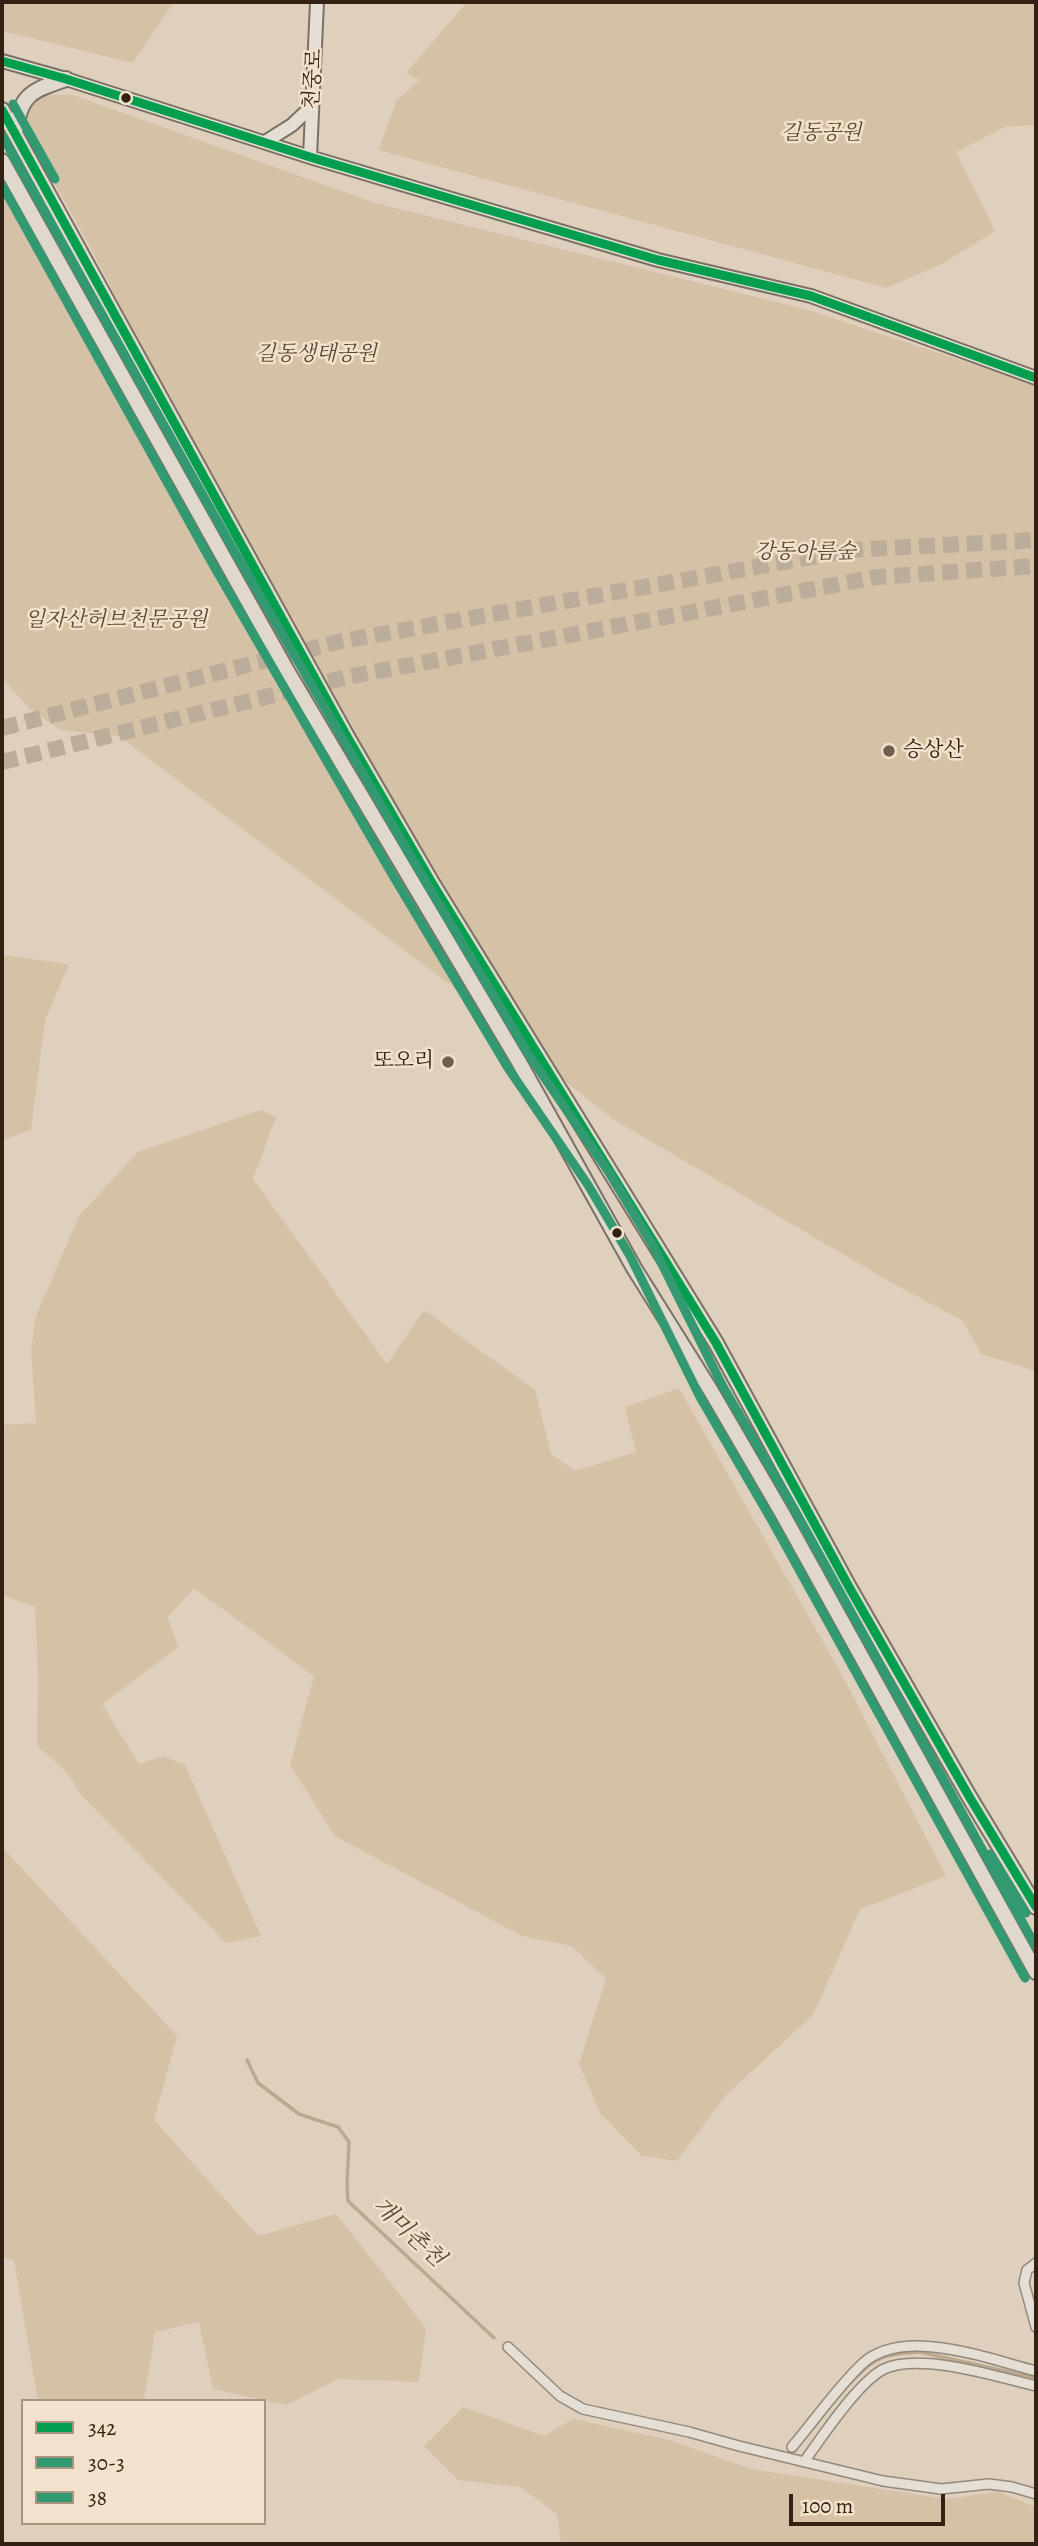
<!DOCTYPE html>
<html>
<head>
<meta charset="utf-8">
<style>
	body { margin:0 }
	#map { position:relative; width:1038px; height:2546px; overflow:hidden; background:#ded0bd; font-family:Alegreya,serif }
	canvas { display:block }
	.frame { position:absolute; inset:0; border:4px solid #332213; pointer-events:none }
	.legend { position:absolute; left:21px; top:2399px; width:245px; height:126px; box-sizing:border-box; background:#f3e2cb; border:2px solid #a69581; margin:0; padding:9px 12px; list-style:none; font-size:21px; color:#332213 }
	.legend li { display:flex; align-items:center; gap:14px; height:35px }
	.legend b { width:35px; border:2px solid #a69581 }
	.scale { position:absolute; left:789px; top:2494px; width:156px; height:32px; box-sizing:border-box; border:4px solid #332213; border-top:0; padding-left:9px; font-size:21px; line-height:24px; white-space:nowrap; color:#332213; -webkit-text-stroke:5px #f3e2cb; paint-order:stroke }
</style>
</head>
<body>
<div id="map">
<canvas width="1038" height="2546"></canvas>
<div class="frame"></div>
<ul class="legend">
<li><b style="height:9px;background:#039f4e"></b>342</li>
<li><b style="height:9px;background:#339971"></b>30-3</li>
<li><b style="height:9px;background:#339971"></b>38</li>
</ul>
<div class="scale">100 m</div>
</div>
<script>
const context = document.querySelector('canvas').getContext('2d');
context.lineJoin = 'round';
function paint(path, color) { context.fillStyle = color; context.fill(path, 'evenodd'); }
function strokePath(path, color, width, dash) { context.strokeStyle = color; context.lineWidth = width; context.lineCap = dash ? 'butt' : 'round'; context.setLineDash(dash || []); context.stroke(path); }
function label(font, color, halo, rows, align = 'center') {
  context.font = font + ' Alegreya,"Noto Serif KR",serif'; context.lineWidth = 5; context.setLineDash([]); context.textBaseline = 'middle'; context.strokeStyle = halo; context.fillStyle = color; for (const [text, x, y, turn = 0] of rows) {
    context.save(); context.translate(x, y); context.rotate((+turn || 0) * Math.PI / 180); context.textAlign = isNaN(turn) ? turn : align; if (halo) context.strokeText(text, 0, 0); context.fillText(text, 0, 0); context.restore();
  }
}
const green = new Path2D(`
	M3,2h171l-41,61 -131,-32z
	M467,2h569v123l-31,2 -49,25 39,79 -53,33 -56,24 -507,-138 17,-49 24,-21 -14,-7z
	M41,94l32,1 302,108 430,106 231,76v986l-55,-17 -18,-33 -76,-41 -274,-161 -81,-64 -227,-393 -218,-421 -55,-97 -9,-28 5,-13z
	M2,187l453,801 -337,-252 -57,-6 -31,-21 -28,-31z
	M2,955l67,9 -24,56 -14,110 -29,10z
	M261,1110l15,7 -23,62 134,185 37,-54 111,80 16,64 24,17 61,-19 -11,-45 54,-19 164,289 103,199 -86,33 -47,106 -86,79 -50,67 -35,-5 -41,-42 -22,-50 27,-85 -34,-33 -50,-10 -187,-100 -45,-71 24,-89 -120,-88 -26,29 10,30 -76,57 37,60 24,-8 22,9 76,171 -35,7 -144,-147 -14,-22 -31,-29 1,-70 -3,-68 -33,-12v-170l34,-2 -5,-72 5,-35 43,-100 59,-64z
	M2,1847l175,189 -23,84 104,116 78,-22 90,114 -7,54 -80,-3 -52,26 -74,-16 -14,-67 -44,10 -11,69h-106l-24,-140 -12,-4z
	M463,2407l81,29 29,-17 97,21 81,29 195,30 53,-7 37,15v37h-475l-4,-30 -36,-27 -63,-7 -34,-34z`);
const stream = new Path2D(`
	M247,2060l11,23 41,31 39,13 11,15 -2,42 1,17 146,137
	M794,2451c19,-22 63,-84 87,-93 13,-5 26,-5 39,-6l116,26`);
const motorwayTunnel = new Path2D(`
	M2,728l335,-86 514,-92 185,-10
	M2,762l345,-85 530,-100 159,-11`);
const minor = new Path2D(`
	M1036,2263l-9,7 -3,13 12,44
	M508,2347l52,49 23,13 106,23 50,14 144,35 58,8 48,-5 23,3 24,7
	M792,2447c23,-27 44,-58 69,-82 41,-40 127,-6 175,6
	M804,2462c17,-24 55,-81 80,-93 36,-17 114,8 152,17`);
const secondary = new Path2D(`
	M2,61l64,18 247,79 345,102 153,36 225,82
	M265,142l27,-17 20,-19
	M310,157l7,-155`);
const primary = new Path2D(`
	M2,110l343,623 87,150 284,460 133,244 121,211 66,109
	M15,134c5,-39 15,-43 51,-55
	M2,161l284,508 233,393 115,206 77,123 71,122 254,459`);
const bus1 = new Path2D(`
	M2,61l64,18 247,79 345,102 153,36 225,82
	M2,110l343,623 87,150 284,460 133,244 121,211 66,109`);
const bus2 = new Path2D(`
	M2,135l31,56
	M2,185l209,376 181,313 116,194 80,117 42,71 70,141 71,122 254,459
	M990,1854l36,59`);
const bus3 = new Path2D(`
	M13,104l42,75
	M13,155l220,394 181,313 115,193 79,116 44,73 70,141 71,122 243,440`);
const markers = [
	[126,98,6,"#332213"],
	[889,751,7,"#6f5f4e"],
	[448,1062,7,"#6f5f4e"],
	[617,1233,6,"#332213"]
];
const streetNames = [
	["천중로",314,79,-87]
];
const parkNames = [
	["길동공원",821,134],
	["길동생태공원",316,355],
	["강동아름숲",805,553],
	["일자산허브천문공원",116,621]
];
const poiNames = [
	["승상산",903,751],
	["또오리",434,1062,"right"]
];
const waterNames = [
	["개미촌천",408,2233,43]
];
paint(green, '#d5c1a6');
strokePath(stream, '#bca88e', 3.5);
strokePath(motorwayTunnel, '#bcad9b', 16, [16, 8]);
strokePath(minor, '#92887c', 12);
strokePath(secondary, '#7a7165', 16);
strokePath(primary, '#7a7165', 18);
strokePath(minor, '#e5ded4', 9);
strokePath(secondary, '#e5ded4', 12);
strokePath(primary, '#e0d8cd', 14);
strokePath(bus1, '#039f4e', 9);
strokePath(bus2, '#339971', 9);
strokePath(bus3, '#339971', 9);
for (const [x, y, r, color] of markers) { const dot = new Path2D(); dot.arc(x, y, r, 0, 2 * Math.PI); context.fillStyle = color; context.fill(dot); strokePath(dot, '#f3e2cb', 2.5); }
label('21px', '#332213', '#f3e2cb', streetNames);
label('italic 21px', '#5a4733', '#f3e2cb', parkNames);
label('21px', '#332213', '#f3e2cb', poiNames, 'left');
label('italic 23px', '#5e4b37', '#f3e2cb', waterNames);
</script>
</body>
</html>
